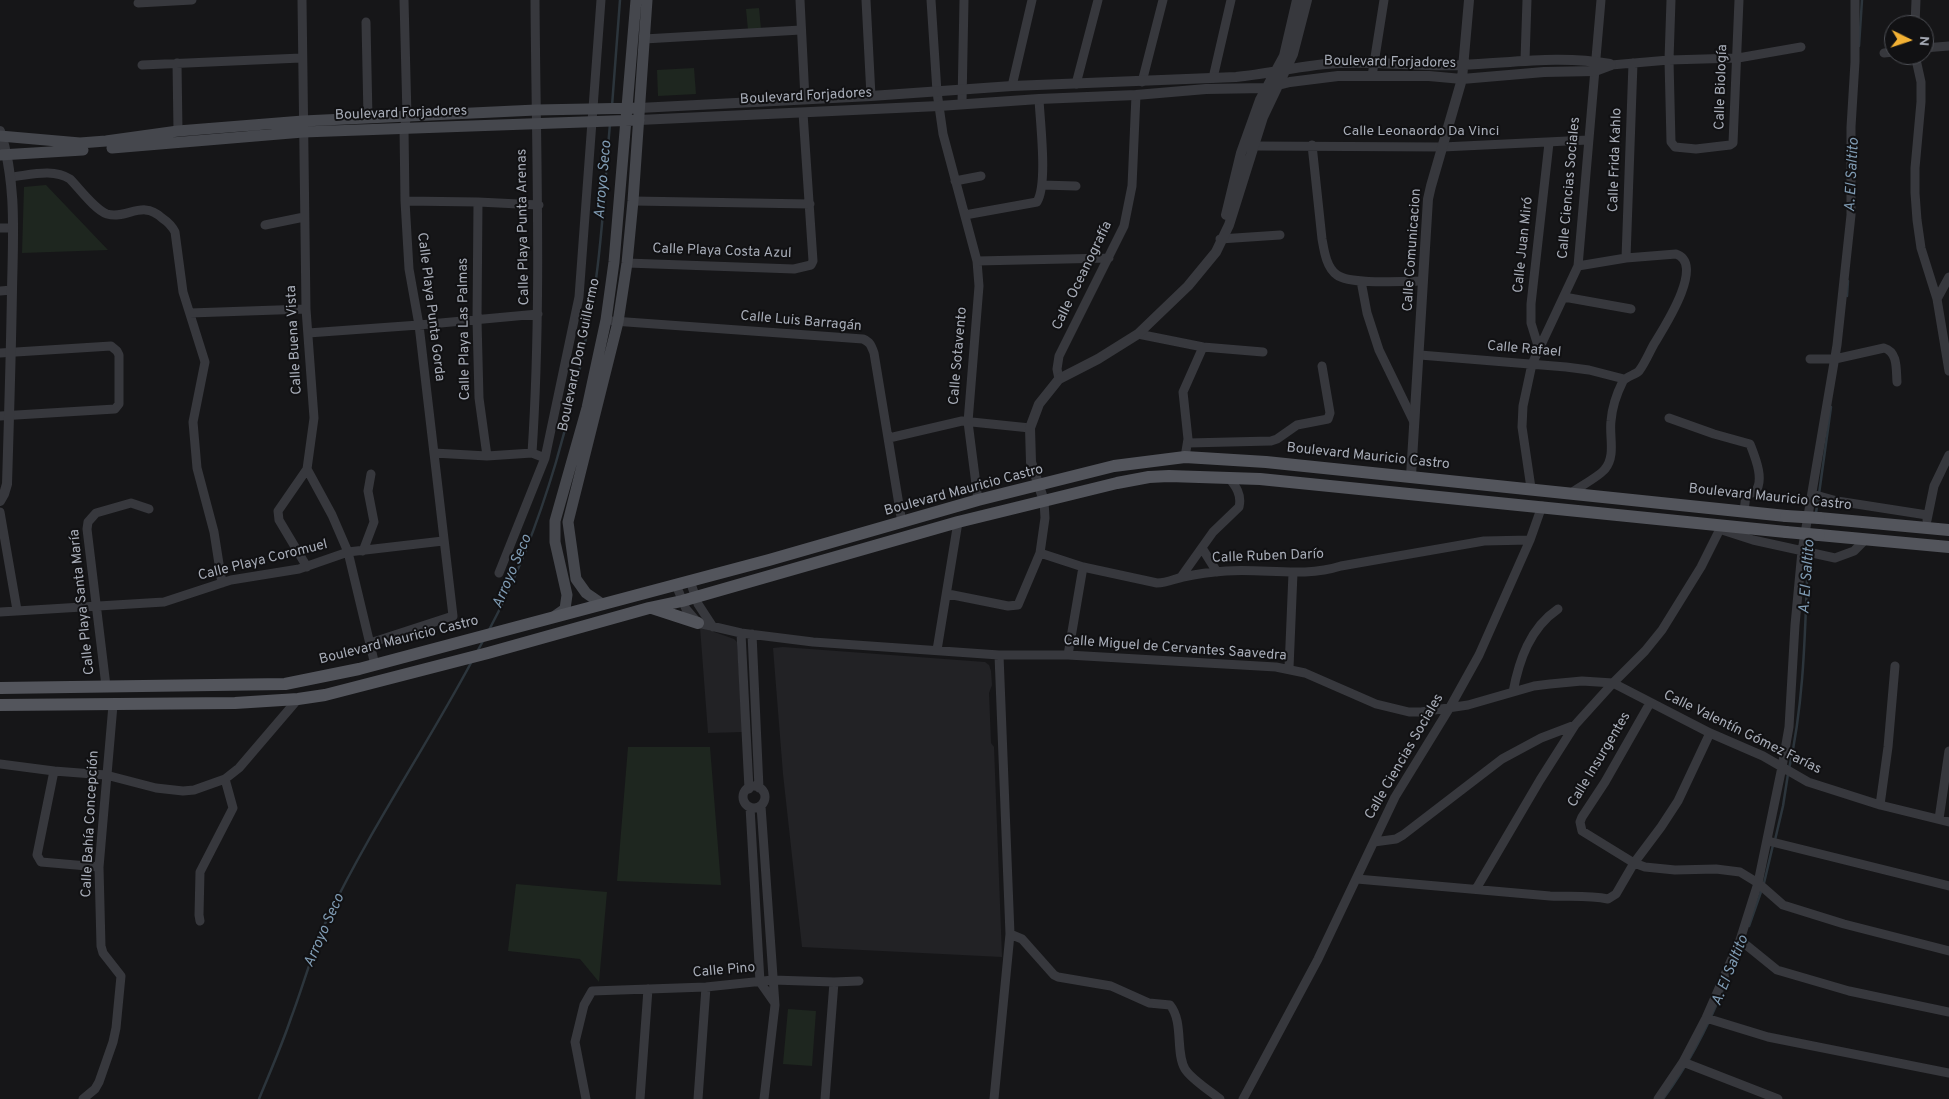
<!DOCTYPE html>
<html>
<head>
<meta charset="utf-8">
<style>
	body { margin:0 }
	#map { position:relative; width:1949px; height:1099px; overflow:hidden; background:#161618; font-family:Overpass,sans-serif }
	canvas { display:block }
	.north { position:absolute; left:1884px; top:15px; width:50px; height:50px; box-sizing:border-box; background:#111113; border:1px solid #4d4f55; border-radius:50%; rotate:94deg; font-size:14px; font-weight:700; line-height:20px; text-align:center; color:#a8adb8 }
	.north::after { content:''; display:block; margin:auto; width:18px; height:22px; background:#f2b134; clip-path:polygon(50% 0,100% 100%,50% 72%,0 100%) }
</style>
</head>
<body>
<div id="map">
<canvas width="1949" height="1099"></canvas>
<div class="north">N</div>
</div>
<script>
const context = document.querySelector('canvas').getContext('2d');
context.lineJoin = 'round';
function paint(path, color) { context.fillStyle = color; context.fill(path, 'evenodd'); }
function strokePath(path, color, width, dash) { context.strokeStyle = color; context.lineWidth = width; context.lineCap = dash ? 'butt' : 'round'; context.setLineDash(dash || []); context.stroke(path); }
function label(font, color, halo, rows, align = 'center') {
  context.font = font + ' Overpass,sans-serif'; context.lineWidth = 4; context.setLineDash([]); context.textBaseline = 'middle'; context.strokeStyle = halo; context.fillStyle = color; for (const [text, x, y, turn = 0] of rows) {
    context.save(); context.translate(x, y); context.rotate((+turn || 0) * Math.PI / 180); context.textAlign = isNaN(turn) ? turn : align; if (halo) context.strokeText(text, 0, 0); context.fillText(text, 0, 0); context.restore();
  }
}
const built = new Path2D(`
	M700,627l34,12 3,3 6,90 -35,1z
	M783,647l202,15 4,3 2,6 1,14 -3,8 2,50 3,4 8,210 -200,-10 -19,-173 -10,-126z`);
const green = new Path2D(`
	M759,8l2,21 -13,1 -2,-21z
	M694,68l2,26 -38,2 -1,-26z
	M46,185l62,65 -86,3 2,-66z
	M628,747h82l11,138 -104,-4z
	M516,884l91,8 -8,90 -19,-23 -72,-8z
	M788,1009l28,2 -4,55 -29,-2z`);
const stream = new Path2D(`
	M1859,46l3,-46
	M612,106l8,-106
	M1847,296l1,-15
	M1819,494l12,-87
	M1816,513l2,-14
	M489,630c54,-101 89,-231 106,-344 8,-53 10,-108 15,-162
	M477,652l6,-11
	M1789,769c16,-71 16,-144 19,-216l3,-15
	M1775,840l8,-34 5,-32
	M1764,883l9,-38
	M1749,926l13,-37
	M259,1099c11,-27 23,-54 32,-81 13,-34 22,-70 38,-103 42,-87 97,-168 143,-254
	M1663,1099c26,-35 44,-70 60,-110`);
const minor = new Path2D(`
	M302,0l4,309 8,109 -7,51 25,46 16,37 27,113
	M800,0l5,99
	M866,0l5,96
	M931,0l6,92 6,42 34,127 2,25 -11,136 10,78
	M1671,0l-2,60 2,82 4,5 21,2 34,-4 3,-2 6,-143
	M138,3l54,-3
	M366,22l2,96
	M1915,25l1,-25
	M644,39l157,-9
	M1924,48l25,-2
	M1884,53l10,-1
	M1915,55l6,27v20l-6,66v25l2,27 4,28 16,51 12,72
	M1525,60l2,-60
	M177,63l1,68
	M142,65l159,-7
	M1611,65l58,-5 69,-2 63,-11
	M1372,76l12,-76
	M1213,78l18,-78
	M1142,82l21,-82
	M1076,84l22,-84
	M1012,86l20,-86
	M962,103l2,-103
	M1312,145l10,94c2,11 4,28 15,36 14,10 67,6 86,6
	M1254,146l189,1 145,-7
	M11,177c19,-2 42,-9 59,2 9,9 25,31 37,35 20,6 35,-15 55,4 6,4 10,8 13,14l8,60 22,70 -12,60 4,46 17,64 8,51
	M955,181l26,-5
	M1042,185l34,1
	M405,201l73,1 61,3
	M633,201l177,3
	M478,202l-1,118 2,78 8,58
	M965,215l72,-13c11,-18 3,-80 2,-103
	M265,225l39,-8
	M0,228h13
	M1220,239l60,-4
	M1626,258l7,-195
	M977,261l132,-3
	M627,263l167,6 17,-4 2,-4 -10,-148
	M1361,281l6,32 12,37 35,72
	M0,291l12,-1
	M1564,297l67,12
	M1937,299l12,-22
	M190,313l116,-4
	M613,321l250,18c7,3 8,6 11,14l28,170
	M308,333l111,-8 119,-11
	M1138,334l65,13 60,5
	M1539,349l-8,-26v-19l18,-161
	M0,353l111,-7 6,5 2,4v49l-4,5 -115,7
	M1420,355l146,12 23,3 35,9
	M1810,359h25l49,-11c14,4 12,21 13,34
	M1059,379l-2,-10 2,-13 65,-130 8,-40 4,-91
	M1669,418l45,16 36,10c5,13 15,36 5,48l-9,3 -2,16
	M889,438l73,-17 68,7
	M1188,443l83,-2 6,-2 20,-14 31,-6 2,-6 -8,-47
	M434,453l53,3 45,-3 13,5
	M532,453c10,-151 4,-302 3,-453
	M1185,457l3,-18 -5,-47 20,-45
	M1531,488l-9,-61 1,-21 9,-42 46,-98 23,-266
	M1571,493c8,-6 29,-17 34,-24 11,-13 4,-33 6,-48 1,-13 6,-28 12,-40 4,-5 12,-6 16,-10 6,-8 10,-18 15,-27 9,-15 52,-80 22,-90l-50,4 -48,8
	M1812,494l25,7 90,14
	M0,512l17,98
	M1927,520l7,-34 15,-31
	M1722,530l31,10 82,18 19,-7 11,-11
	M1202,548l15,24
	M363,551l11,-29 -6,-31 3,-17
	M1040,553l43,14 74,16c10,0 17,-4 26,-6 14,-3 29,-5 43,-6 38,-3 77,7 115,-5l143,-25 46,-1
	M307,567l-28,-47 -1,-9 29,-42
	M499,573l46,-115 34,-161 22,-297
	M1181,577l32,-45 26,-25c3,-12 -3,-21 -11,-30
	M690,581l8,23 15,23
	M676,585l10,24 12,14 43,10 72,9 186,13h69l208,12 29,6 71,31 33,8h12l47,-7 66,-19 16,-2 32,-3 31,2 97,50 53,23 45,26 72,23 69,17
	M948,594l60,12 10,-1 22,-52 5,-35 -1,-17
	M0,612l164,-10 67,-22 68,-11 49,-17 95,-11
	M741,633l8,156
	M752,634l7,154
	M370,643l83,-27 -34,-291 -10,-56 -4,-68 -1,-73 3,-12 -3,-116
	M937,650l21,-128
	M1068,655l15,-88
	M1289,668l4,-95
	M106,686l-19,-157 1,-7 8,-9 35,-10 18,6
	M1513,692c6,-32 17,-64 45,-83
	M1650,703l-45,79 -23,35 -2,5 2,9 52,32 11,4 30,3 41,-1 24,3 18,11 25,22 61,19 105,27
	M0,764l54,7 52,4 50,13 27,3 11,-1 31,-11 14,-11 59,-69
	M54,771l-17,84 4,7 58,5
	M743 797a11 11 0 1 1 22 0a11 11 0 1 1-22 0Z
	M1880,805l8,-58 7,-81
	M761,806l14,199 -11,94
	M750,807l10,175 14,20
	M1939,819l10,-68
	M1768,841l181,45
	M1374,842l22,-3 7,-4 99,-76 39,-21 34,-13
	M1357,879l193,17c20,1 39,-1 58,3l8,-5 18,-31 27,-36 17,-26 32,-68
	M1476,889l64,-109 35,-55 38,-42 32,-32 17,-21 39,-63 21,-42
	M200,921l-1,-6 1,-43 33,-64 -8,-29
	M1010,934l12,5 32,36 4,2 53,9 38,17 21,2c14,17 5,47 15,64 6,10 25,22 35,30
	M1740,940l37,30 72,21 100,21
	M1706,1018l62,19 181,36
	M1683,1062l95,37
	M83,1099l12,-10 4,-7 14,-40 3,-14 5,-52 -18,-23 -2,-7 -2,-79 14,-162
	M586,1099l-11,-57 9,-37 8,-14 114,-4 67,-7 61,2 25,-1
	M640,1099l8,-110
	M698,1099l8,-112
	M825,1099l9,-117
	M994,1099l16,-165 -11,-279
	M1243,1099l75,-140 77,-162 54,-88 30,-54 51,-115 12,-34
	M1658,1099l25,-37 23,-44 34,-78 18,-57 24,-116 7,-40 6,-102 7,-74 35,-206 14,-130v-88l4,-65v-62`);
const tertiary = new Path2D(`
	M639,108l232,-12 141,-10 224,-9c35,-3 69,-13 105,-14 40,-2 81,4 121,2 50,-2 98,-10 148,-1
	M639,120l300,-14 100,-7 97,-4 70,-6 60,-1 24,-6 48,-6h91l33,3 82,-7 51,-1 16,-6
	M0,131c17,51 13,105 12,159 -1,65 -3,129 -5,194l-3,10 -4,7
	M1226,215l15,-62 19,-53 24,-44 13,-56
	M1411,476l17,-277 3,-13 31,-107 7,-79
	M1044,501l-13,-39 -1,-34 9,-24 20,-25 39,-20 40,-25 50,-48 28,-34 13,-27 34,-108 30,-63 14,-54`);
const secondary = new Path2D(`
	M0,136l80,7 26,-2 72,-10 125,-10 233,-11 103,-2
	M112,148l191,-16 336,-12
	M0,155l83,-5
	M602,604l-16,-11 -10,-14 -8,-57 50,-200 9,-59 6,-62 14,-201
	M555,616l10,-7 2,-14 -12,-53v-21l32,-113 19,-88 8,-58 22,-262`);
const primary = new Path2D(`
	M1819,518l130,12
	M1819,535l130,12
	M652,608l46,15
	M0,688l285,-4 74,-15 410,-109 209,-60 136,-34 71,-9 81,5 520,54
	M0,705l235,-2 63,-4 27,-4 163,-42 161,-45 33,-7 276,-79 159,-39 32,-6 20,-1 91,3 526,53`);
const primaryBridge = new Path2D(`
	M1786,516l33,2
	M1786,532l33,3`);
const streetNames = [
	["Boulevard Forjadores",1390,63,1],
	["Calle Biología",1722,87,-88],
	["Boulevard Forjadores",806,97,-3],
	["Boulevard Forjadores",401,114,-2],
	["Calle Leonaordo Da Vinci",1421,132],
	["Calle Frida Kahlo",1616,160,-88],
	["Calle Ciencias Sociales",1570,188,-85],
	["Calle Playa Punta Arenas",524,227,-91],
	["Calle Juan Miró",1524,245,-84],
	["Calle Comunicacion",1413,250,-86],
	["Calle Playa Costa Azul",722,252,2],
	["Calle Oceanografía",1083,276,-64],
	["Calle Playa Punta Gorda",430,307,83],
	["Calle Luis Barragán",801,322,5],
	["Calle Playa Las Palmas",465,329,-91],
	["Calle Buena Vista",295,340,-93],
	["Calle Rafael",1524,350,5],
	["Boulevard Don Guillermo",580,355,-78],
	["Calle Sotavento",959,356,-85],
	["Boulevard Mauricio Castro",1368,457,6],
	["Boulevard Mauricio Castro",964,491,-15],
	["Boulevard Mauricio Castro",1770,498,6],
	["Calle Ruben Darío",1268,557,-2],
	["Calle Playa Coromuel",263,561,-14],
	["Calle Playa Santa María",83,602,-96],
	["Boulevard Mauricio Castro",399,641,-14],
	["Calle Miguel de Cervantes Saavedra",1175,649,4],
	["Calle Valentín Gómez Farías",1742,733,26],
	["Calle Ciencias Sociales",1405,757,-60],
	["Calle Insurgentes",1600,760,-59],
	["Calle Bahía Concepción",91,824,-87],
	["Calle Pino",724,971,-5]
];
const waterNames = [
	["A. El Saltito",1853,175,-87],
	["Arroyo Seco",604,180,-85],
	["Arroyo Seco",513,572,-67],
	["A. El Saltito",1808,577,-86],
	["Arroyo Seco",325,931,-66],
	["A. El Saltito",1731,971,-68]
];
paint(built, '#222225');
paint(green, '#1e261f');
strokePath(stream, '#2c353c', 2.5);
strokePath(minor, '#37383d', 9);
strokePath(tertiary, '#37383d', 10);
strokePath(secondary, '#45474d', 11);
strokePath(primary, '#53555c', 12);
strokePath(primaryBridge, '#53555c', 12);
label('14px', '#a8adb8', '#111113', streetNames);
label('italic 15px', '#7f9bb3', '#111113', waterNames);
</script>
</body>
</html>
